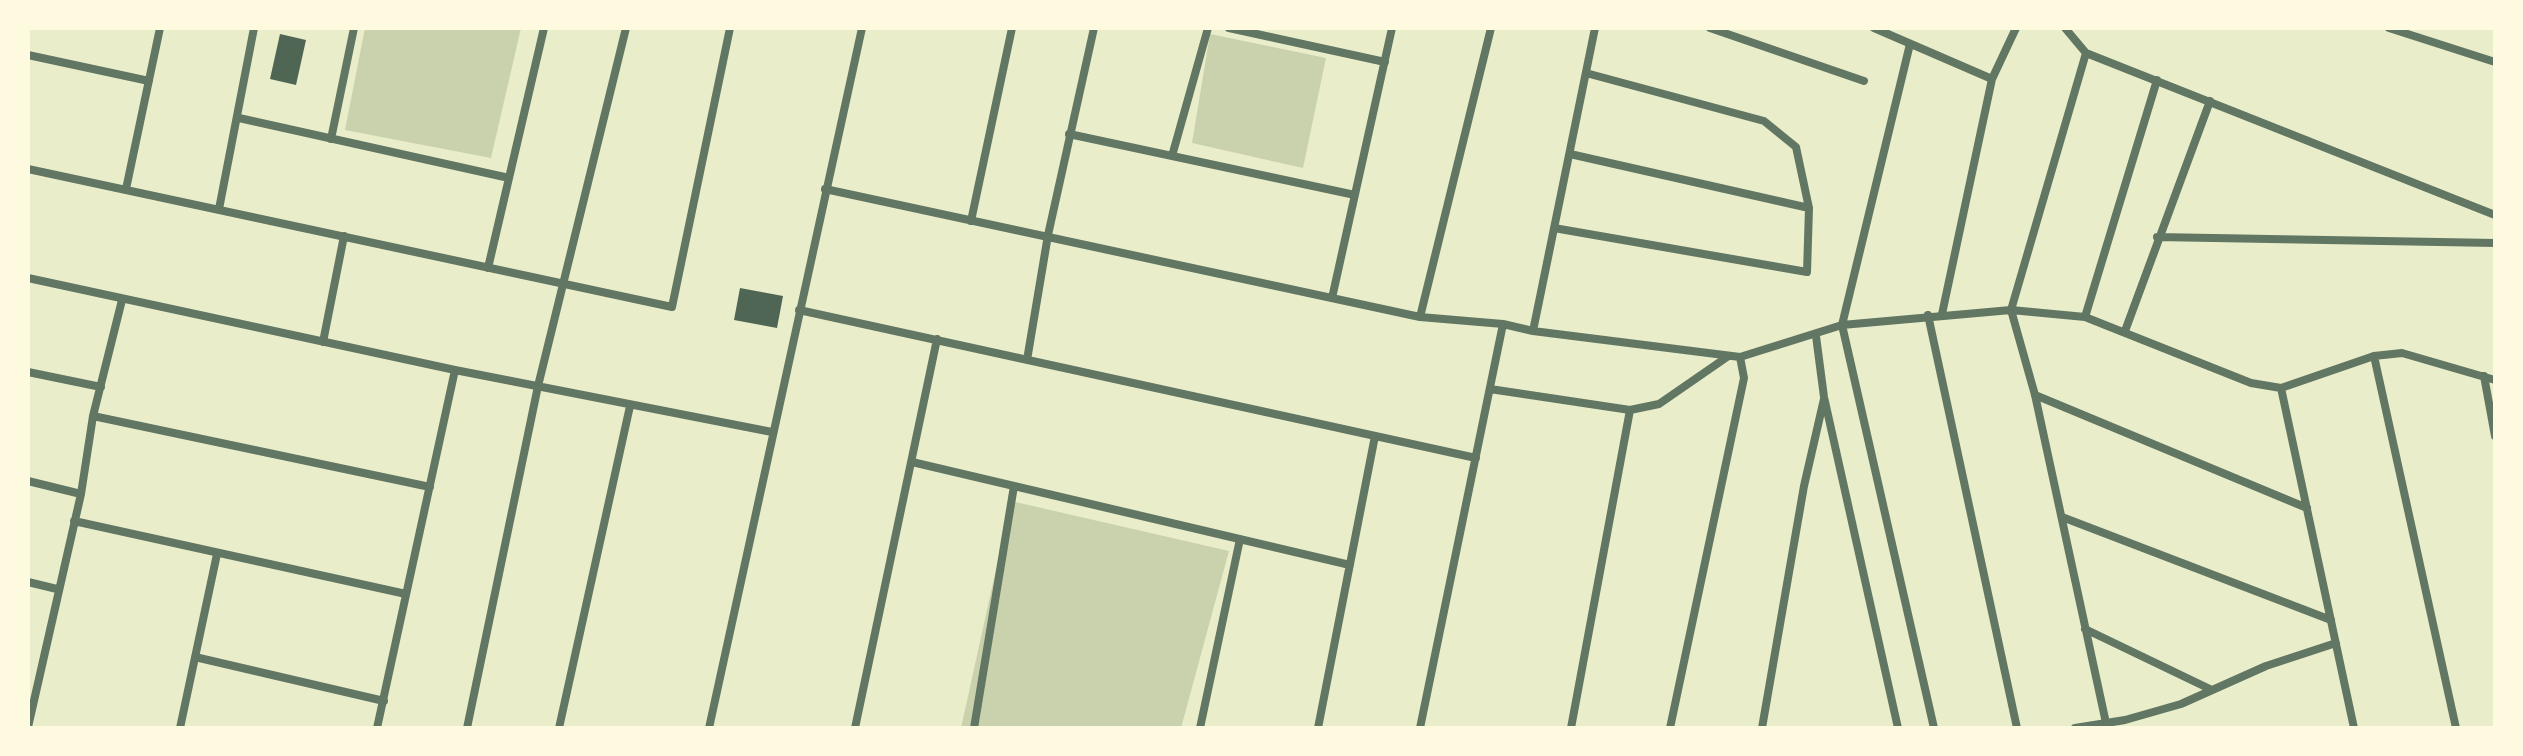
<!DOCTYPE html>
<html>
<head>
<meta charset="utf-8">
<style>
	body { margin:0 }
	#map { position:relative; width:2523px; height:756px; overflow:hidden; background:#e9edc9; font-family:"Open Sans",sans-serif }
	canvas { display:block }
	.frame { position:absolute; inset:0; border:30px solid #fefae0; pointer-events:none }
</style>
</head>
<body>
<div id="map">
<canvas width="2523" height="756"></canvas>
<div class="frame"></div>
</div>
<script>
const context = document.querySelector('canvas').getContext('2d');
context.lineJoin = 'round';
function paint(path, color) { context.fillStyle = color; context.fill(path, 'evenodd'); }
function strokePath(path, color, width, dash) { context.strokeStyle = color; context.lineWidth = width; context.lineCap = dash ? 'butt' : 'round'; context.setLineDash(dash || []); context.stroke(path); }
const green = new Path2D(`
	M365,28h156l-30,130 -146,-28z
	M1210,34l116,24 -23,110 -111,-25z
	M1011,501l218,50 -48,177h-220z`);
const building = new Path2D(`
	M280,34l26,6 -10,45 -26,-6z
	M740,288l43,8 -6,32 -43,-8z`);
const minor = new Path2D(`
	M1229,28l156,34
	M1710,28l154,53
	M1874,28l118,51
	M2065,28l21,25 409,162
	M2389,28l106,34
	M1910,44l-68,281 92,403
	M2086,53l-75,257 24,85 71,328
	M28,55l121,26
	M239,118l270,60
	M1069,134l286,61
	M331,139l23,-111
	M1570,154l239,54
	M1172,156l36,-128
	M28,169l644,138 58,-279
	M126,189l34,-161
	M825,189l595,128 83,7
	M219,209l35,-181
	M971,221l41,-193
	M1554,228l253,44 2,-64 -13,-61 -32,-26 -178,-48
	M2157,237l338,6
	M488,268l56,-240
	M28,278l427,92 317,62
	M1332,298l60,-270
	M799,310l677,148
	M1942,314l50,-235 24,-51
	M1928,315l89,413
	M1420,317l71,-289
	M2085,317l72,-237
	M1533,331l207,26 102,-32 169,-15 74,7 166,66 30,5 93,-32 28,-3 93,27
	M2125,331l85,-230
	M1816,336l8,61 74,331
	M323,342l21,-106
	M2374,356l82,372
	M1027,360l21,-125 46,-207
	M28,372l73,15
	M2484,376l11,60
	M2281,388l73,340
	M1490,389l140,21 29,-6 68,-47
	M2035,395l272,113
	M93,416l337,71
	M912,462l438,103
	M28,481l53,13
	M2062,517l269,103
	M74,521l332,73
	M28,582l29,7
	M2085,629l127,61
	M195,657l189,44
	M28,727l53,-233 12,-78 29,-116
	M180,728l37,-174
	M377,728l78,-358
	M467,728l71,-342 88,-358
	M559,728l71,-322
	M709,728l153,-700
	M855,728l82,-389
	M974,728l40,-242
	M1200,728l40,-189
	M1318,728l57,-292
	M1420,728l83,-404 30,7 62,-303
	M1571,728l59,-318
	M1670,728l74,-350 -4,-21
	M1762,728l42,-242 20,-87
	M2075,728l50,-8 56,-16 85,-38 70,-23`);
paint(green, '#cad2ad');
paint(building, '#4f6655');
strokePath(minor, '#617663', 8);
</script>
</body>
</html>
